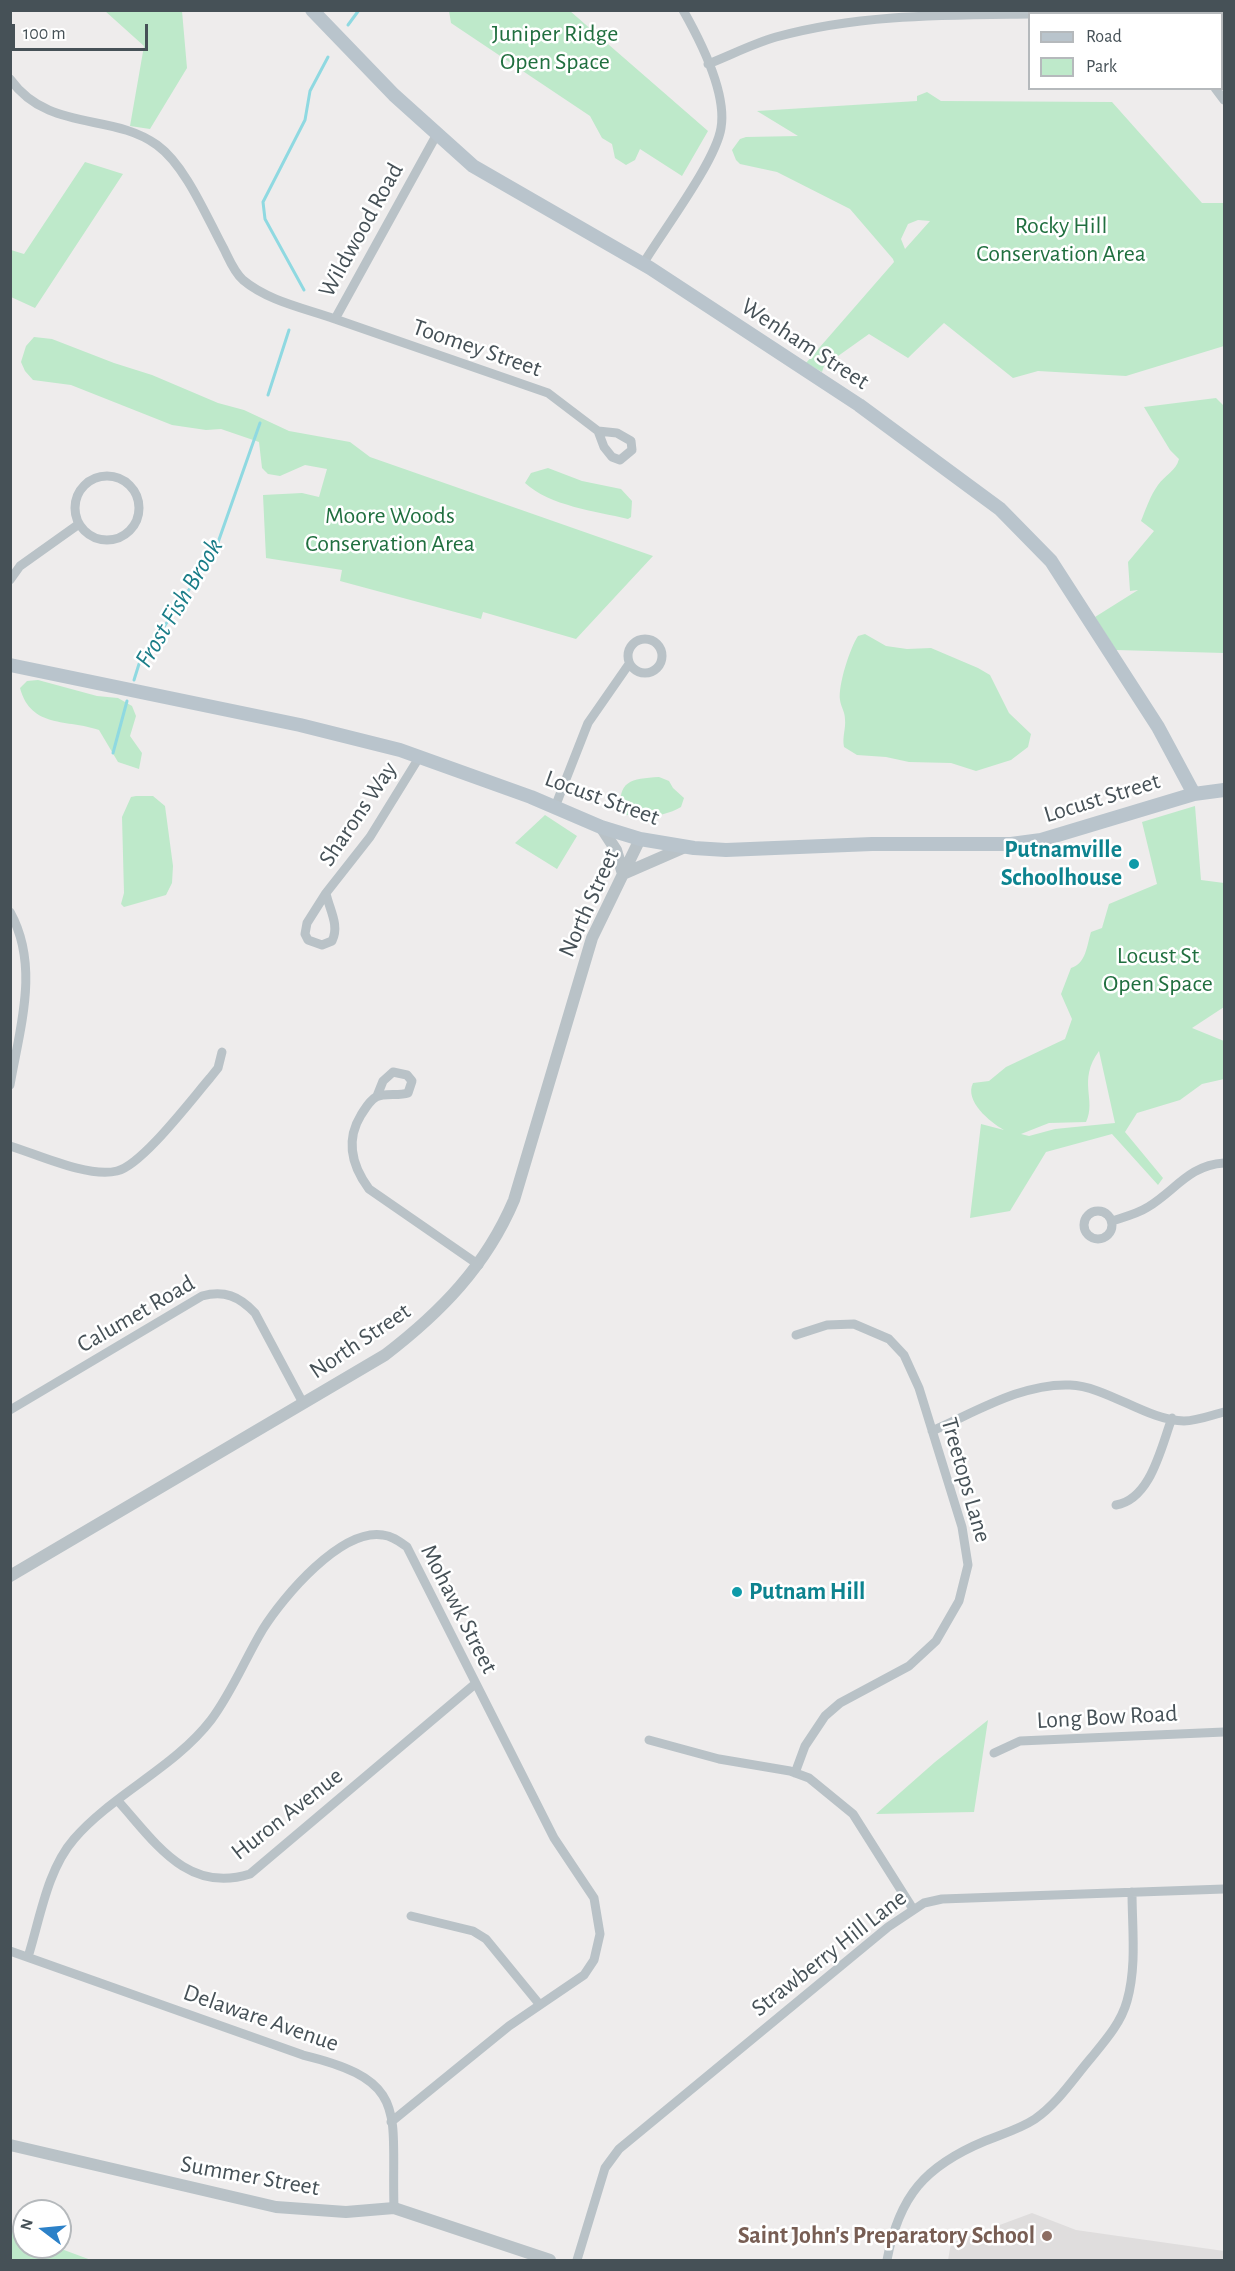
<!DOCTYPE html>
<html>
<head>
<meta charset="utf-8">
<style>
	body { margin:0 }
	#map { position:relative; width:1235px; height:2271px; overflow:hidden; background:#eeecec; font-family:"Alegreya Sans",sans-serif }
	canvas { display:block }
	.frame { position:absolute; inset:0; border:12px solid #465157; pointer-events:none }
	.legend { position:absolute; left:1028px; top:12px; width:195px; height:78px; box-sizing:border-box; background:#fff; border:2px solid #b5b9bc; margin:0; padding:8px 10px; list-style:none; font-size:18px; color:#465157 }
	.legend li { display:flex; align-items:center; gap:12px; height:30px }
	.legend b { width:30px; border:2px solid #b5b9bc }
	.north { position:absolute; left:12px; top:2199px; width:60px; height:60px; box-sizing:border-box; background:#fff; border:2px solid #b5b9bc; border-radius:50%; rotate:286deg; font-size:16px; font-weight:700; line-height:24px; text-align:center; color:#465157 }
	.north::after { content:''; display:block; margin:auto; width:21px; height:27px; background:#2c81c8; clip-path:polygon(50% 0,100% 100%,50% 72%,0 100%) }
	.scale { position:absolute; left:12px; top:24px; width:136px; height:27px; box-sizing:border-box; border:3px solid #465157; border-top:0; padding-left:8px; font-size:18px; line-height:21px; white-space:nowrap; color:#465157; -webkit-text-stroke:4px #fff; paint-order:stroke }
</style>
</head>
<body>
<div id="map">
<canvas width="1235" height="2271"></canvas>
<div class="frame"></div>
<ul class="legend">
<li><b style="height:8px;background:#b9c4cc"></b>Road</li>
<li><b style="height:16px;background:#bee9ca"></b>Park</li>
</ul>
<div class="north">N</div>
<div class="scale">100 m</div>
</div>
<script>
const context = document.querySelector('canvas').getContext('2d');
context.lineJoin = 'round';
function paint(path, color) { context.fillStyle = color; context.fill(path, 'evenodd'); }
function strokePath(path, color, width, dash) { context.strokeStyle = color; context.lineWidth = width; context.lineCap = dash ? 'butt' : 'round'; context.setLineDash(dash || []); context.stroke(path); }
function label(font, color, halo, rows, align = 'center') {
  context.font = font + ' "Alegreya Sans",sans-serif'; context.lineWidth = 5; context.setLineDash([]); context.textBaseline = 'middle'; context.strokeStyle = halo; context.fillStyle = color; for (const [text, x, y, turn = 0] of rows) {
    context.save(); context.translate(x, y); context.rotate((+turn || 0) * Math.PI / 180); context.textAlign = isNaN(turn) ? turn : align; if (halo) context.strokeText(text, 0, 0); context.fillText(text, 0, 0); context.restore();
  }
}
const education = new Path2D(`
	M1032,2213l44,17 148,21v9h-276l3,-17z`);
const green = new Path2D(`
	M105,11h77l5,57 -37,61 -20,-3 14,-80z
	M449,11h121l138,120 -26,45 -42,-27 -5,11 -9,5 -11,-7 -3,-14 -10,-6 -12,-22 -139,-93z
	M927,92l14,9 171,1 90,101h22v143l-98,30 -88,-5 -25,7 -69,-55 -36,35 -39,-24 -45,32 -2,6 -16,-9 88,-101 -1,-3 -43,-50 -73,-37 -37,-8 -4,-4 -4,-10 8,-11 6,-2 52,-1 -41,-25 160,-10v-5zM918,220l12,1 -25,28 -4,-10 7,-15z
	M85,162l38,12 -88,134 -24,-11v-47l13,4z
	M34,337l18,2 62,24 38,12 66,28 26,7 45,21 61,11 20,15 283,99 -77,83 -93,-27 -2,7 -141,-38 2,-11 -76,-12 -3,-63 39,-2 17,4 8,-28 -22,-4 -25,11 -12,-2 -6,-6 -3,-26 -38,-13 -15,1 -34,-5 -101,-40 -38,-5 -8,-9 -4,-9 5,-16z
	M1216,398l8,8v247l-108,-3 -21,-33 43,-27 -8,1 -2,-29 26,-31 -13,-10c5,-12 9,-25 17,-36 7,-10 18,-14 21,-26l-9,-9 -26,-43z
	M548,468l34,13 39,8 11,12 -1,16 -3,2c-33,-8 -78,-13 -103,-36l6,-10z
	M865,634l21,12 21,3 24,-1 47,20 12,7 19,38 22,21 -3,13 -17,13 -35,11 -25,-8 -42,-1 -23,-5 -29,-2 -13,-8c-2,-10 2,-18 1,-28 0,-7 -4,-12 -5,-19 -2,-15 10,-52 18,-64z
	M38,680l59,16 21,2 14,8 4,10 -6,20 12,17 -3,16 -21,-7 -19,-32c-31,-11 -68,-1 -79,-42l7,-7z
	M659,777l10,4 4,7 11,10 -3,9c-17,10 -42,13 -60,6 -4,-33 10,-34 38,-36z
	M136,796h17l12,10 8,60 -1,17 -6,12 -42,12 -3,-3 3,-11 -2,-76 9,-20z
	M1195,806l6,74 23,3v124l-32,21 32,13v38l-22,5 -22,16 -43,13 -12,19 38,46 -5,7 -46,-51 -66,18 -36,59 -40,7 11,-94 23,6c-14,-8 -40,-29 -31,-47l16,-2 17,-14 59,-28 7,-20 -11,-25 10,-26c15,-4 16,-23 20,-36l11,-4 7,-24 48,-20 -15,-62zM1099,1051l16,72 -60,6 -26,7 -8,-2 28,-11 37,-1c11,-22 -9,-41 13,-71z
	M545,815l32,21 -20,33 -42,-26z
	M988,1720l-14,92 -98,2 59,-52z
	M10,2230l14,5v12h32l35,13h-80z`);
const stream = new Path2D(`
	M348,25l11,-15
	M304,290l-39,-71 -2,-17 42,-82 5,-29 18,-34
	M268,395l21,-65
	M134,680l5,-16 76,-113 45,-128
	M113,753l14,-52`);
const minor = new Path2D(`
	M1063,14h56
	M708,64c23,-9 44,-20 68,-27 83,-23 168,-22 254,-23
	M10,79c39,54 102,33 147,66 29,21 50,73 67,104 5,10 10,23 19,31 25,21 61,28 92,39l102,-185
	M1215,88l9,12
	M643,264c19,-32 73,-103 78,-136 6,-35 -21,-88 -38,-118
	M335,319l213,74 50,38 6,16 8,10 8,3 12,-10 -1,-9 -14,-8 -19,-2
	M75 508a32 32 0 1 1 64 0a32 32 0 1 1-64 0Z
	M10,580l10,-14 59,-42
	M628 656a17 17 0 1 1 34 0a17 17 0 1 1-34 0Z
	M555,807l33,-84 41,-59
	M326,893c3,16 14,32 6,48l-10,4 -14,-5 -3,-6 2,-11 19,-30 44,-56 50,-81
	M10,912c30,54 10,115 0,173
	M377,1096l6,-15 10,-9 14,3 5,6 -4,12c-9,3 -24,0 -32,4 -7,4 -11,12 -15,18 -16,26 -9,51 8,74l110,76
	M10,1146c29,9 78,32 107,25 25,-6 74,-71 93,-93l8,-10 4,-16
	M1084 1225a14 14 0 1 1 28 0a14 14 0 1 1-28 0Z
	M1112,1221c12,-4 25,-7 36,-14 27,-16 41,-42 76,-44
	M10,1410l192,-114c22,-6 37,0 53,17l48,90
	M932,1431c44,-19 90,-48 138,-46 36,1 78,36 114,36 13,0 28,-6 40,-9
	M1116,1505c35,-6 45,-58 56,-87
	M649,1740l70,19 71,12 19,7 44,36 60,95
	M994,1753l26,-12 204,-9
	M795,1773l10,-27 20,-30 15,-13 69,-37 27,-25 23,-40 9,-36 -6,-38 -43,-139 -15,-33 -15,-16 -35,-15 -27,1 -31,10
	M118,1801c37,41 69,93 132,73l225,-190
	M411,1916l62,15 13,8 54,66
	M10,1951l293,104c108,26 88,57 91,153
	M28,1957c12,-38 19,-87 46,-118 39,-45 100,-71 137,-119 21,-28 34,-61 52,-91 20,-32 78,-101 120,-94 10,1 17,7 24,12l147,291 40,60 6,36 -6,26 -10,15 -75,51 -118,96
	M577,2260l28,-92 14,-19 269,-222 36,-24 18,-4 282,-10
	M887,2260c12,-64 38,-94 98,-119 17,-7 35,-12 50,-22 23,-16 38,-40 56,-61 14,-17 30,-35 36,-57 10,-35 5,-74 5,-109`);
const tertiary = new Path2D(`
	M601,827l15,23 7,24 62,-27
	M10,1576l375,-221c56,-43 101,-89 129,-155l78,-262 48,-99
	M10,2145l266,62 70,5 48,-4 156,52`);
const secondary = new Path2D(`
	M312,10l82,85 79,71 177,102 209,137 141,104 51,52 107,166 36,67
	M10,665l290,60 100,25 131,47 70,30 39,12 54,9 32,2 146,-6h139l30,-4 153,-46 30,-4`);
const markers = [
	[1134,864,6,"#0f9aa8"],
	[737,1592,6,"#0f9aa8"],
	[1047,2236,6,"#8d6e63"]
];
const parkNames = [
	["Juniper Ridge",555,34],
	["Open Space",555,62],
	["Rocky Hill",1061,226],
	["Conservation Area",1061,254],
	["Moore Woods",390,516],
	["Conservation Area",390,544],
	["Locust St",1158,956],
	["Open Space",1158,984]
];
const streetNames = [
	["Wildwood Road",361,230,-61],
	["Wenham Street",805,344,33],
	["Toomey Street",477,348,19],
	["Locust Street",602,798,20],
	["Locust Street",1102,798,-17],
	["Sharons Way",358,814,-56],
	["North Street",589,903,-66],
	["Calumet Road",136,1314,-30],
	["North Street",360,1341,-34],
	["Treetops Lane",966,1480,74],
	["Mohawk Street",459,1609,63],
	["Long Bow Road",1107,1717,-3],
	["Huron Avenue",287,1814,-38],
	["Strawberry Hill Lane",829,1953,-38],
	["Delaware Avenue",261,2018,19],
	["Summer Street",250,2176,10]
];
const cultureNames = [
	["Putnamville",1122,850],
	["Schoolhouse",1122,878],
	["Putnam Hill",749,1592,"left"]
];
const educationNames = [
	["Saint John's Preparatory School",1035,2236]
];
const waterNames = [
	["Frost Fish Brook",179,603,-59]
];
paint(education, '#dfdddd');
paint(green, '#bee9ca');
strokePath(stream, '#8fd9e1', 3);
strokePath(minor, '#b9c2c7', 9);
strokePath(tertiary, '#b9c2c7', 12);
strokePath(secondary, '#b9c4cc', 14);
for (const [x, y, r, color] of markers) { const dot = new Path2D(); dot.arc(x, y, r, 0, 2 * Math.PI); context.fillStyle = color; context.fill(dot); strokePath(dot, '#fff', 2); }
label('24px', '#206f3f', '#fff', parkNames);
label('24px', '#465157', '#fff', streetNames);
label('bold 24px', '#0d838f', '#fff', cultureNames, 'right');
label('bold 24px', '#785e54', '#fff', educationNames, 'right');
label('italic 26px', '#1a7d88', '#fff', waterNames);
</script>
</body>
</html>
